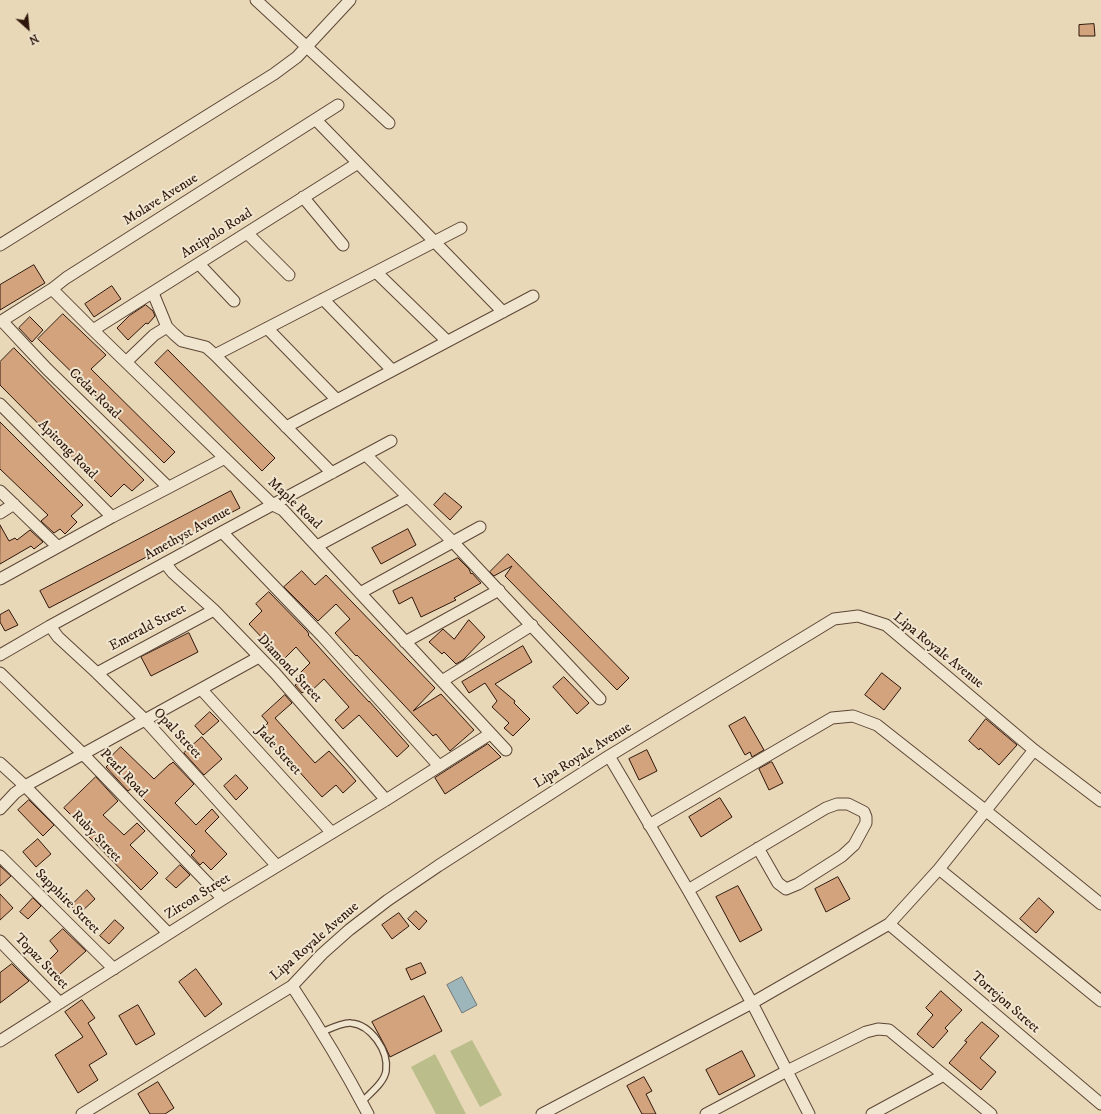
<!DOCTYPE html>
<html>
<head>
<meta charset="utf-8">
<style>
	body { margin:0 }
	#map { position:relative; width:1101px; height:1114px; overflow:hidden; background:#e8d8b7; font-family:"IM FELL DW Pica",serif }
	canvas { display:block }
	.north { position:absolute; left:8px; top:8px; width:40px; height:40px; -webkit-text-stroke:3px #f0e6d0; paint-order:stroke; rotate:153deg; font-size:11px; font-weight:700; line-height:16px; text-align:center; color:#2f160b }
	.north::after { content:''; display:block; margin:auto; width:14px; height:18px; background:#2f160b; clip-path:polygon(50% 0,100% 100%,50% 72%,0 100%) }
</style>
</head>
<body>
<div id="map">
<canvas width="1101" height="1114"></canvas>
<div class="north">N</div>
</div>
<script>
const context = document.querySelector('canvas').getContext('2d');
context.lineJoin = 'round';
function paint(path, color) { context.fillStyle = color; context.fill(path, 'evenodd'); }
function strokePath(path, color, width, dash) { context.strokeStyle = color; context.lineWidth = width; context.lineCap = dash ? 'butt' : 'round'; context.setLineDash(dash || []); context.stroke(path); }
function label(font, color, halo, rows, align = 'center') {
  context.font = font + ' "IM FELL DW Pica",serif'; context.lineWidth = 4; context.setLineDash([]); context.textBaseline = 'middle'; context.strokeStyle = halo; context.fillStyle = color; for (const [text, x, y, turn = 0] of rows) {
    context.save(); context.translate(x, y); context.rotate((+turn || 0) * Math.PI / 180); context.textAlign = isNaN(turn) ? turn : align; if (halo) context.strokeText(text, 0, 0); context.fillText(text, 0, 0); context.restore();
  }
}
const green = new Path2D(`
	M472,1040l30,55 -22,12 -30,-56z
	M435,1054l31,60h-30l-25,-47z`);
const water = new Path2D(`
	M462,977l15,28 -15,8 -15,-28z`);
const building = new Path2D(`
	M1094,24l1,12h-16v-11z
	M34,265l11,18 -45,27v-25z
	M112,286l9,13 -27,18 -9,-13z
	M146,305l7,6 2,5 -7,8 -2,-1 -18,17 -11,-12 12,-12z
	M63,314l43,41 -15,14 84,83 -11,11 -126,-124z
	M30,317l13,13 -11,12 -13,-14z
	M14,348l130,132 -12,11 -8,-7 -13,13 -111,-112v-23z
	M168,350l107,108 -13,13 -107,-108z
	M0,422l83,83 -12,11 6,6 -12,12 -5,-5 -6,4 -13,-12 7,-6 -48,-46z
	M231,491l9,17 -191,100 -9,-17z
	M445,493l17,14 -12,13 -16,-15z
	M0,525l9,16 6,-3 2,2 13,-10 13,12 -9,7 -3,-3 -31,18z
	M408,529l8,16 -35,19 -9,-16z
	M508,554l121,124 -12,12 -112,-114 7,-10 -18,10 -4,-4z
	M458,558l11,11 2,5 1,-1 9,10 -27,15 2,2 -35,17 -9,-20 -13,7 -6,-13z
	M302,571l13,14 11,-10 109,113 -22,23 28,-17 33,36 -24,21 -14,-17 -3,2 -76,-81 -1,1 -21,-23 15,-14 -14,-15 -18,17 -34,-34z
	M269,592l38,39 2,3 -1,1 27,30 34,37v-1l40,45 -12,11 -38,-42 -16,14 -8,-9 14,-13 -25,-28 -15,14 -3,-3 -4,3 -7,-8 4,-3 -4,-4 15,-15 -14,-16 -13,13 -34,-36 13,-13 -6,-7z
	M9,610l9,15 -13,6 -5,-9v-7z
	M469,620l16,17 -22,23 -7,4 -12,-12 -2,2 -13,-12 14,-13 11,10z
	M189,633l9,19 -47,24 -10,-19z
	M523,646l9,16 -37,22 20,17 -1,2 16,16 -17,17 -9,-8 5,-5 -17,-16 5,-6 -12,-18 -16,10 -7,-11z
	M882,673l19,15 -17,22 -19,-15z
	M564,677l25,26 -12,11 -24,-27z
	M285,695l7,8 -17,15 40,45 14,-12 14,15 13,15 -13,12 -7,-8 -14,12 -26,-29 -2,2 -36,-38 10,-9 -6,-7z
	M210,712l9,9 -16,14 -8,-9z
	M745,717l19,33 -12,7 -2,-5 -5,3 -16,-29z
	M986,719l31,26 -18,20 -19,-17 -1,2 -10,-9z
	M202,737l20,22 -18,16 -20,-22z
	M488,744l13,13 -56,37 -10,-16z
	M121,747l33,32 16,-15h1l2,-2 21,22 -19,19 21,22 16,-16 7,8 -14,14 22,23 -16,16 -8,-8 -3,3 -9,-10 4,-4 -63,-63 -4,3 -22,-24 5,-5 -2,-3z
	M647,750l10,21 -18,9 -10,-21z
	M771,762h1l11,21 -14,7 -10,-21z
	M236,775l12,13 -12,12 -12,-14z
	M96,777l22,24 -15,14 21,20 13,-12 8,8 -15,14 28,28 -17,17 -53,-54 2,-2 -26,-26z
	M720,798l12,19 -31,20 -12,-20z
	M29,800l25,25 -11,11 -25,-26z
	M38,839l13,15 -15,13 -13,-15z
	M180,865l10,10 -14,13 -10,-9z
	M0,866l11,10 -11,10z
	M838,877l12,22 -24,13 -11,-23z
	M738,886l24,44 -22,12 -24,-45z
	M87,890l8,9 -16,15 -8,-8z
	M0,894l13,14 -13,12z
	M33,898l8,8 -13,13 -8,-7z
	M1039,898l15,14 -18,21 -16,-14z
	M416,911l11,10 -8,9 -11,-11z
	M399,913l10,13 -17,13 -10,-14z
	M115,920l9,8 -15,16 -9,-8z
	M63,929l23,22 -27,24 -12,-13 11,-11 -8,-10z
	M421,963l5,10 -15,7 -5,-11z
	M12,964l17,17 -29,22v-30z
	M196,969l26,35 -17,13 -26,-35z
	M941,991l21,19 -17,18 3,3 -15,17 -16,-14 16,-19 -7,-7z
	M424,996l18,35 -52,26 -5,-11 -13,-24z
	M82,1000l13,18 -7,5 19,31 -18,11 9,15 -20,13 -23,-38 28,-18 -18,-25z
	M138,1005l17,29 -19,11 -17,-29z
	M982,1022l17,14 -19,22 16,14 -15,18 -32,-27 18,-21 -2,-1z
	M742,1051l13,25 -36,19 -13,-25z
	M644,1077l8,14 -6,3 10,20h-14l-15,-28z
	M158,1082l16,26 -9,6h-15l-12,-20z`);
const service = new Path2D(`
	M322,1032c7,-3 21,-10 29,-9 20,2 38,28 35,48 -2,12 -16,22 -24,31`);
const minor = new Path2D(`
	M256,0l133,123
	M316,120l187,192
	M303,197l40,48
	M247,233l42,42
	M0,245l274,-171 23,-17 53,-57
	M199,264l35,37
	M376,272l71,69
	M52,289l41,41 180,175 10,5 223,240
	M153,293l14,34 7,7 8,7 24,6 9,8 117,118
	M323,299l69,71
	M2,321l45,48 121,118
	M0,322l52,-33 14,-11 272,-173
	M267,328l70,72
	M93,330l265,-167
	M215,355l246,-127
	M126,362l28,-27 13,-8
	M0,404l112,113
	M286,427l247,-131
	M366,455l87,87 147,157
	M0,491l58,56
	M0,513l14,-9
	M222,532l101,105 116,129
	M317,546l91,-49
	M165,563l8,10 41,37 61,63 111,127
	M0,579l112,-62 113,-59
	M360,593l120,-66
	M50,626l8,11 39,36 48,47 132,146
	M405,642l94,-52
	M0,655l50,-29 172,-94 169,-91
	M0,673l83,81 140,145
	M97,673l117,-63
	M442,681l90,-56
	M201,689l131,144
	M609,756l79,134 64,113 57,111
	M0,763l25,23 143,147
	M0,809l15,-16 10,-7 234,-129
	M649,825l183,-107 21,-2 24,9 108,85 116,94
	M0,856l114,113
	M939,869l162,132
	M688,890l138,-82 11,-4h11l16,8 2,5v6l-12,22 -12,11 -44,28 -12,5 -8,-6 -20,-35
	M889,924l212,180
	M0,941l60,62
	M292,986c27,41 53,84 76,128
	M0,1041l223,-142 163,-99 104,-66
	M82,1114l210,-128 30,-32 27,-24 39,-30 50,-34 171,-110 225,-137 24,-3 28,9 148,125 67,51
	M542,1114l210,-111 137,-79 50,-55 95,-119
	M706,1114l81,-43 79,-39 12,-3 11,1 102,84
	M872,1114l72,-39`);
const streetNames = [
	["Molave Avenue",161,200,-32],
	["Antipolo Road",217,234,-32],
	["Cedar Road",94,394,44],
	["Apitong Road",67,450,45],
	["Maple Road",294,504,43],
	["Amethyst Avenue",188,534,-29],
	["Emerald Street",148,628,-28],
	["Lipa Royale Avenue",938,651,39],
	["Diamond Street",289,669,47],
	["Opal Street",177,734,47],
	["Jade Street",278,751,48],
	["Lipa Royale Avenue",583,756,-32],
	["Pearl Road",123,774,46],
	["Ruby Street",96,837,46],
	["Zircon Street",198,897,-32],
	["Sapphire Street",67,902,45],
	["Lipa Royale Avenue",315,942,-41],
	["Topaz Street",41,962,46],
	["Torrejon Street",1005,1003,41]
];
paint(green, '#bbbd8a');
paint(water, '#9db6bb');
strokePath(water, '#717675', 1);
paint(building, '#d3a37d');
strokePath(building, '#2f160b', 1);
strokePath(service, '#5d4636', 8);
strokePath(minor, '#5d4636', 13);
strokePath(service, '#f0e6d0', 5.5);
strokePath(minor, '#f0e6d0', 11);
label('14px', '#2f160b', '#f0e6d0', streetNames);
</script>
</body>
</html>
